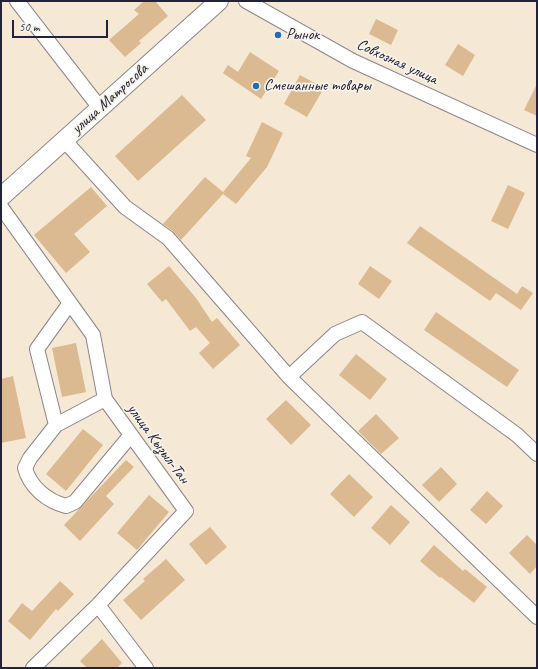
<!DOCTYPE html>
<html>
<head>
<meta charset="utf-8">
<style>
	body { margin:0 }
	#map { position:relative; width:538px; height:669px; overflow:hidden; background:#f5e8d4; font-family:Caveat,sans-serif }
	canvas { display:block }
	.frame { position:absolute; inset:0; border:2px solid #22223b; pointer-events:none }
	.scale { position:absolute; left:12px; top:20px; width:96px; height:18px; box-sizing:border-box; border:2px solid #22223b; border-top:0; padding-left:5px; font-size:12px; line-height:14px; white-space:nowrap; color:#22223b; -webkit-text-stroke:3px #f7f3e8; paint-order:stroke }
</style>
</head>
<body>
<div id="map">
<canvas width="538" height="669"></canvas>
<div class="frame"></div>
<div class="scale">50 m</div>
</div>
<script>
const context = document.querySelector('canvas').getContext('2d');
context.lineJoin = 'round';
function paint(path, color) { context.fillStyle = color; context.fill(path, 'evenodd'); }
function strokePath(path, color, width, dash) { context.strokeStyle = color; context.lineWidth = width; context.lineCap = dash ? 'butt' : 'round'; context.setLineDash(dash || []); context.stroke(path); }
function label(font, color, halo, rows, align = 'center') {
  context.font = font + ' Caveat,sans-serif'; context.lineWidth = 3.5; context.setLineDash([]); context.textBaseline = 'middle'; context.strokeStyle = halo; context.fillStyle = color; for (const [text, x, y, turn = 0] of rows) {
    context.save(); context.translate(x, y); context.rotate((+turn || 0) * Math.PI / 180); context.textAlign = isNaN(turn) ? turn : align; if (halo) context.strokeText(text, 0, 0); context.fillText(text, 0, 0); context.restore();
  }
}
const building = new Path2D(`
	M144,1h11l13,15 -29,25 2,2 -16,14 -16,-17 30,-26 -5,-4z
	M376,19l22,11 -7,15 -22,-11z
	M458,44l17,11 -12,21 -18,-11z
	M250,52l29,19 -18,28 -38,-26 5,-8 10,7z
	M300,75l24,13 -17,29 -23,-13z
	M537,84v32l-13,-6z
	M182,95l24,25 -68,61 -23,-25z
	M262,122l21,11 -16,34 -31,37 -13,-10 -42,46 -8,-9 -10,-7 42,-47 18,15 28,-34 -5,-2z
	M508,185l17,8 -17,36 -17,-8z
	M91,187l16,19 -33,28 16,18 -24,21 -32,-38z
	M420,226l97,68 5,-8 11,7 -12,17 -25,-17 -6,8 -83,-58z
	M169,266l27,32 16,24 5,-4 23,27 -27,24 -14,-16 11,-10 -14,-16 -6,4 -24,-32 -4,3 -15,-18z
	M370,266l22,15 -13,18 -21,-15z
	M436,312l83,58 -12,17 -83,-57z
	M76,343l10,49 -24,5 -10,-49z
	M356,354l31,25 -17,21 -31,-25z
	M13,376l13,62 -25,5v-64z
	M286,400l25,25 -20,20 -25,-26z
	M376,414l23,24 -18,16 -23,-23z
	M83,429l20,16 -37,46 -20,-17z
	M126,460l8,7 -28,29 8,8 -34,37 -16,-16z
	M441,467l16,17 -18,18 -17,-17z
	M349,474l24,23 -19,20 -24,-23z
	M487,491l16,15 -17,18 -16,-14z
	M149,495l20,17 -32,38 -20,-17z
	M391,505l19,17 -20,23 -19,-17z
	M210,527l17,20 -21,18 -17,-21z
	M527,535l10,10v21l-7,8 -21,-21z
	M434,545l29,26 2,-2 22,18 -13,16 -33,-26 -1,1 -20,-17z
	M166,559l19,21 -44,40 -18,-20 22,-19 -2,-2z
	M60,581l14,13 -16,17 -2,-2 -26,31 -22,-19 14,-18 10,8z
	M102,639l20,24 -5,5h-30l-7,-7z`);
const minor = new Path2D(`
	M17,1l83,107
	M246,1l107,60 184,84
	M64,140l61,67 43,31 121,139 248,240
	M1,207l92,128 12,64 81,112 -88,94 -65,63
	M70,303l-33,46 19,76 49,-26
	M289,377l46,-43 27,-12 155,113 20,19
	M56,425l-26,33 -5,10c5,19 22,33 41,38l9,-4 56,-67
	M98,605l48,63`);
const major = new Path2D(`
	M1,197l218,-196`);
const markers = [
	[278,35,4,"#1f6fb2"],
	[256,86,4,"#1f6fb2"]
];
const poiNames = [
	["Рынок",286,35],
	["Смешанные товары",264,86]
];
const streetNames = [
	["Совхозная улица",397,62,25],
	["улица Матросова",110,99,-42],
	["улица Кызыл-Тан",158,444,54]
];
paint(building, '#dbb991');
strokePath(minor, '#8c8588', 16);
strokePath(major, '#8c8588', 20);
strokePath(minor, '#fff', 14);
strokePath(major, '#fff', 18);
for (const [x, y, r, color] of markers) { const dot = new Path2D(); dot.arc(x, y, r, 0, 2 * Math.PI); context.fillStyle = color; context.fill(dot); strokePath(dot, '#f7f3e8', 1.5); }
label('16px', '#22223b', '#f7f3e8', poiNames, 'left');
label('16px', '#22223b', '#f7f3e8', streetNames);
</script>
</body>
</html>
